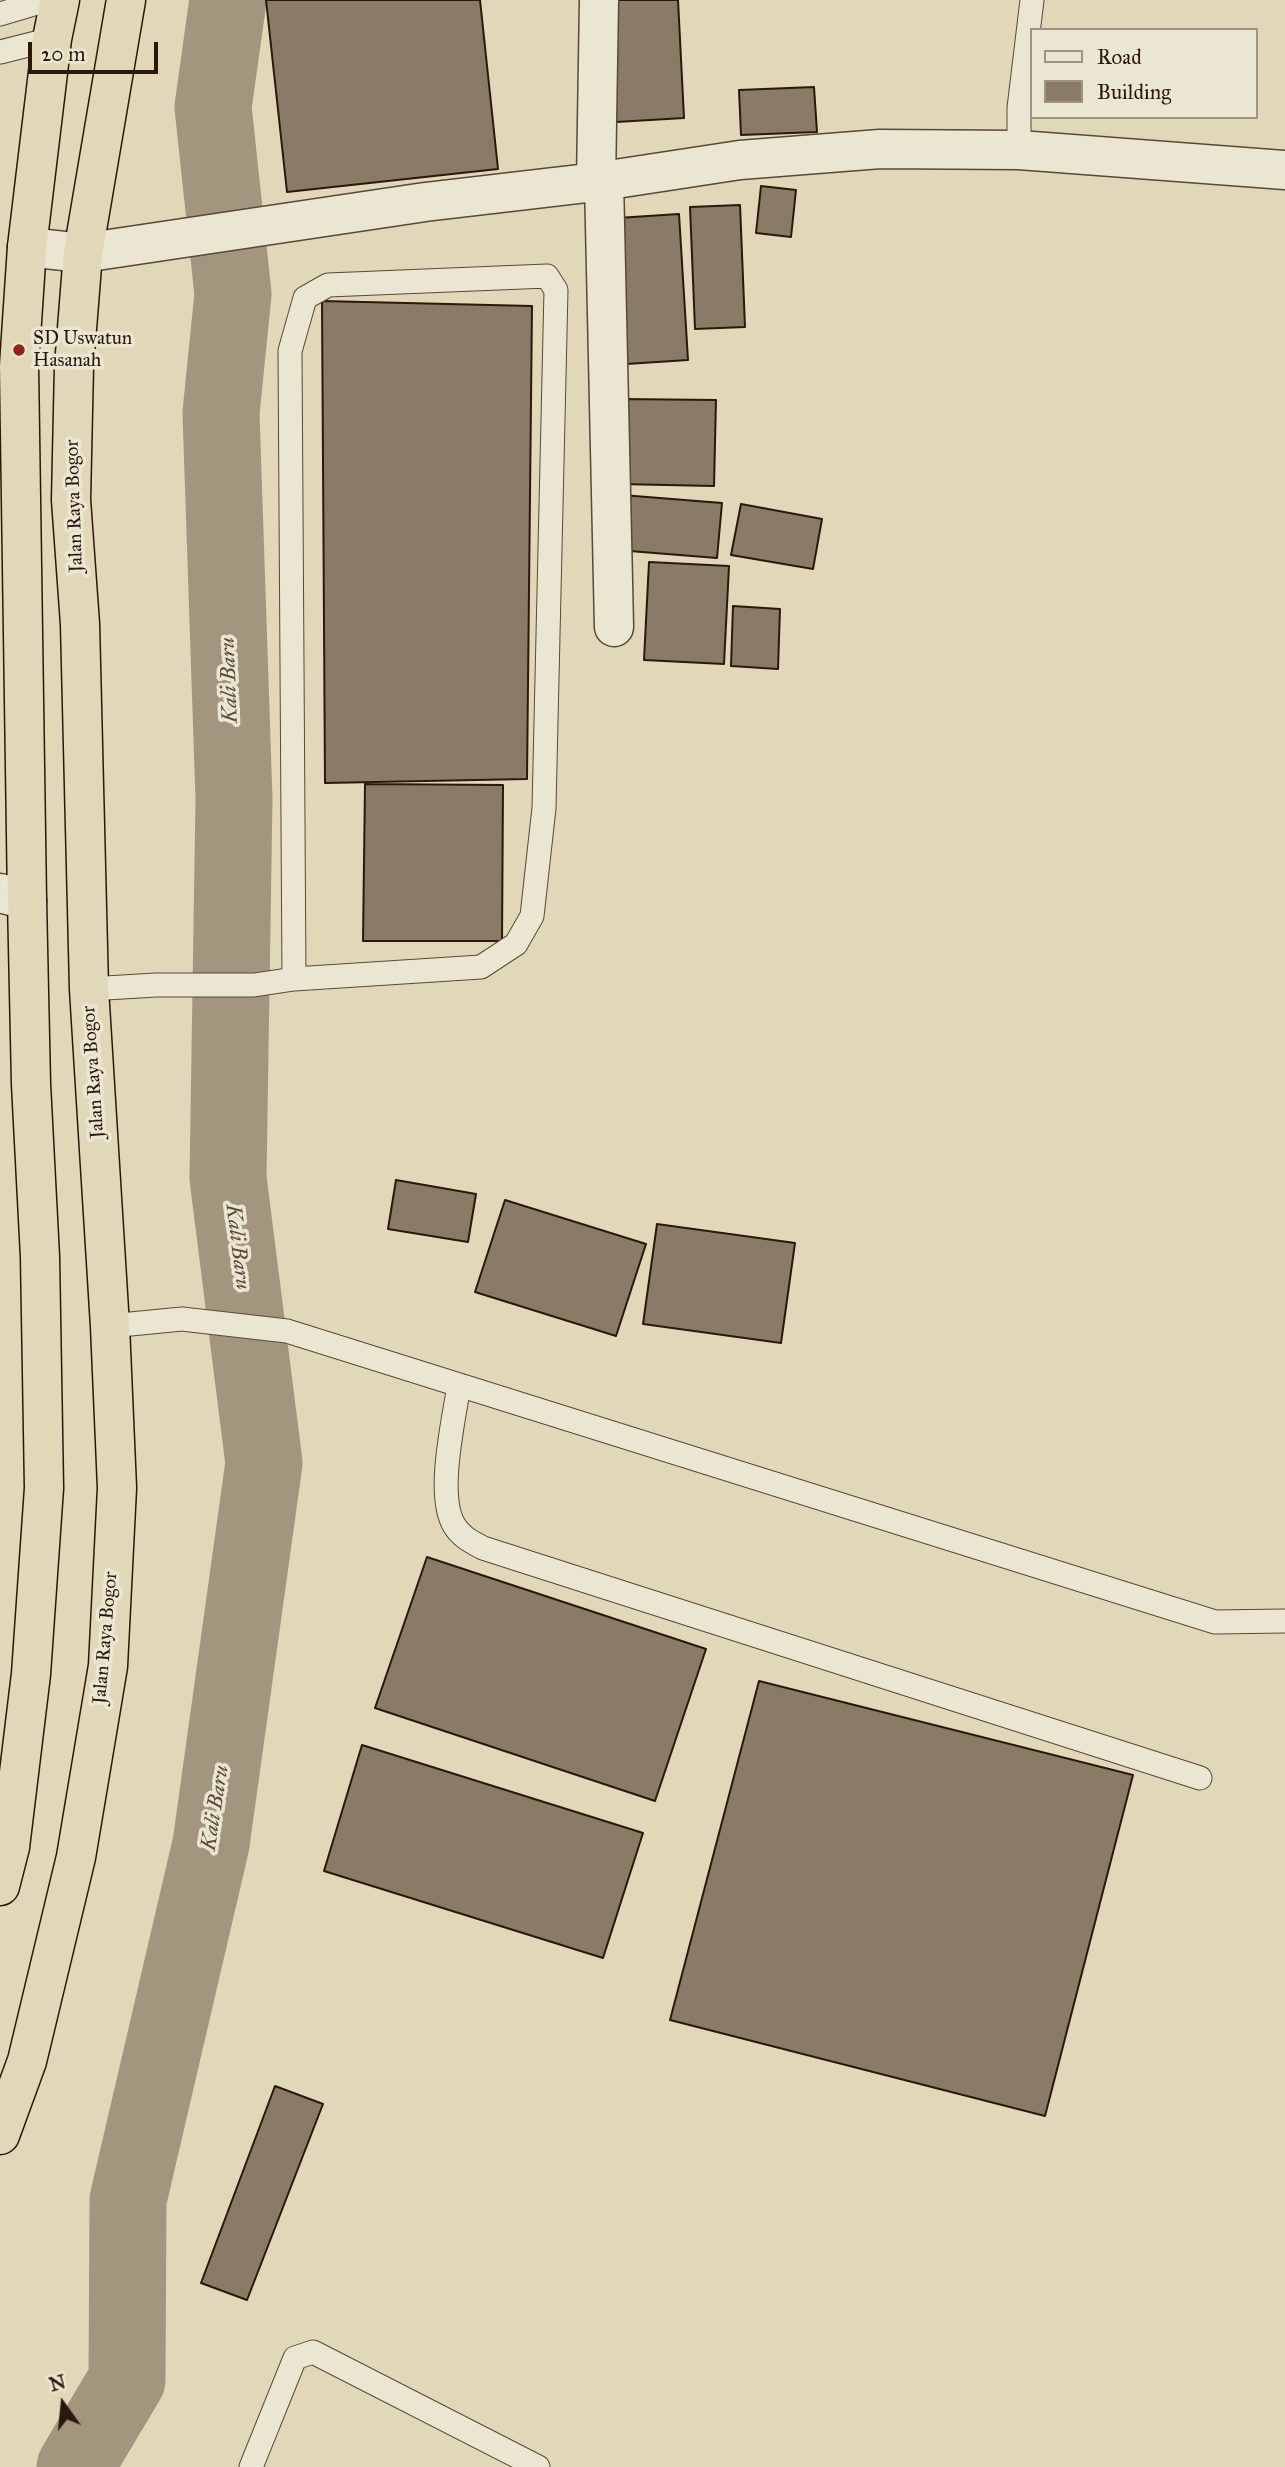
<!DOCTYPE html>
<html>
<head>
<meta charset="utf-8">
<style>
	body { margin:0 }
	#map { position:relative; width:1285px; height:2467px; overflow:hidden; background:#e0d8b8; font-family:"IM FELL Great Primer",serif }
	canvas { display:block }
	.legend { position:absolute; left:1030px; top:28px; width:228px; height:91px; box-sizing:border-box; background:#ebe6d1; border:2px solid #9f9383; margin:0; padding:9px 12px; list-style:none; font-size:21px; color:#2c170e }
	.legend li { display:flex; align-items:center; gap:14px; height:35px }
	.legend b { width:35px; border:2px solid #9f9383 }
	.north { position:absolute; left:28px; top:2369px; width:70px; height:70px; -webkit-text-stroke:5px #ebe6d1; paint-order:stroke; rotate:345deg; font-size:19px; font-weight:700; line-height:28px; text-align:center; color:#2c170e }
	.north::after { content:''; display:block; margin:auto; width:24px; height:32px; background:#2c170e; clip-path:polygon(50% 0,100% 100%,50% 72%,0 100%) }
	.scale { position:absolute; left:28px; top:42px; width:130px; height:32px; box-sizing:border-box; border:4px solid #2c170e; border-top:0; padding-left:9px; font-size:21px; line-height:24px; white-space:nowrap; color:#2c170e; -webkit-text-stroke:5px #ebe6d1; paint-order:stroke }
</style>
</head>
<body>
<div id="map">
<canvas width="1285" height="2467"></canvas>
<ul class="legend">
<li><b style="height:9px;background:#ebe6d1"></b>Road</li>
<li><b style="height:19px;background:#8a7b66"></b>Building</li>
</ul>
<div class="north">N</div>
<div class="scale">20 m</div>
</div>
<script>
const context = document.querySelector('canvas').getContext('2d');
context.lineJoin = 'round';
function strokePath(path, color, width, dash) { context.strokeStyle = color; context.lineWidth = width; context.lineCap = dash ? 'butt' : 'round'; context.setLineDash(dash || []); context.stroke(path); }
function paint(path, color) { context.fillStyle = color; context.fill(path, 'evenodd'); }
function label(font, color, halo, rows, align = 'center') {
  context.font = font + ' "IM FELL Great Primer",serif'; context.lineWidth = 7; context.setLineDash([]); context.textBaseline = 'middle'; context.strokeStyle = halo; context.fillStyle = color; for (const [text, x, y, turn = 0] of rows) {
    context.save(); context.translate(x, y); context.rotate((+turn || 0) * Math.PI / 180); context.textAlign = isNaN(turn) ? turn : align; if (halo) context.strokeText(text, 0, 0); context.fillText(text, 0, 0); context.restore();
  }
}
const river = new Path2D(`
	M75,2467l52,-87 1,-180 83,-356 53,-381 -36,-285 6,-379 -13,-386 12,-119 -20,-187 15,-107`);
const building = new Path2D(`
	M266,0h214l18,169 -211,23z
	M610,0h68l6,118 -68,4z
	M814,87l3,45 -76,3 -2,-45z
	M761,186l35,4 -5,47 -35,-4z
	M740,205l5,122 -50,2 -5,-122z
	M679,214l9,146 -62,4 -9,-146z
	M322,301l210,5 -5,473 -202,4z
	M620,399l96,1 -2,86 -96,-2z
	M622,495l100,8 -5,55 -100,-8z
	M741,504l81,15 -9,50 -82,-14z
	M649,562l80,4 -5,98 -80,-4z
	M733,606l47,3 -2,60 -47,-3z
	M365,784l138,1 -1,156h-139z
	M396,1180l80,14 -8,48 -80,-13z
	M505,1200l141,44 -30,92 -141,-44z
	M657,1224l138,19 -14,100 -138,-19z
	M427,1557l279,92 -51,152 -280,-93z
	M759,1681l374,94 -88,341 -375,-96z
	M362,1745l281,88 -40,125 -279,-87z
	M275,2086l48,18 -76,196 -46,-17z`);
const service = new Path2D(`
	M0,14l47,-14
	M0,52l52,-13
	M1019,150v-42l13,-108
	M89,989l67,-4h98l40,-6 187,-12 35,-23 16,-28 12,-108 12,-518 -9,-14 -219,9 -23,13 -15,53 4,628
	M110,1326l72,-7 105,12 928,291 70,-1
	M459,1385c-5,34 -23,110 -5,140 7,12 18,17 29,23l717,230
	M251,2467l44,-109 18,-6 225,115`);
const minor = new Path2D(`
	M604,180l10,447
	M596,182l3,-182
	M27,247l56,6 342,-51 171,-20 144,-22 140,-11 139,1 266,20
	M0,893l27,7`);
const trunk = new Path2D(`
	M0,1886l10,-39 21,-173 13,-186 -4,-231 -9,-173 -4,-184 -8,-534 8,-119 25,-208 8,-39
	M0,2135l27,-74 49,-204 32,-191 9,-178 -7,-162 -21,-337 -9,-365 -9,-124 3,-134 9,-113 43,-253`);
const markers = [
	[19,350,7,"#8f2418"]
];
const poiNames = [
	["SD Uswatun",33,339],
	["Hasanah",33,361]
];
const streetNames = [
	["Jalan Raya Bogor",75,506,-92],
	["Jalan Raya Bogor",94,1072,-94],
	["Jalan Raya Bogor",106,1638,-85]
];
const waterNames = [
	["Kali Baru",230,680,-92],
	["Kali Baru",237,1247,83],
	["Kali Baru",216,1808,-81]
];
strokePath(river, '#a3967e', 77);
paint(building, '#8a7b66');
strokePath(building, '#2c170e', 2);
strokePath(service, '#594738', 25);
strokePath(minor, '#594738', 41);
strokePath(trunk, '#2c170e', 41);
strokePath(service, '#ebe6d1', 23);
strokePath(minor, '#ebe6d1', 38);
strokePath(trunk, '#e0d8b8', 38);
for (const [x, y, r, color] of markers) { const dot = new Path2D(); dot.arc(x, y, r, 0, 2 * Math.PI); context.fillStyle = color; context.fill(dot); strokePath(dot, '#ebe6d1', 2.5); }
label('19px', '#2c170e', '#ebe6d1', poiNames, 'left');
label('19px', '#2c170e', '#ebe6d1', streetNames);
label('italic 21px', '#5c4a3b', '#ebe6d1', waterNames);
</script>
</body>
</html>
